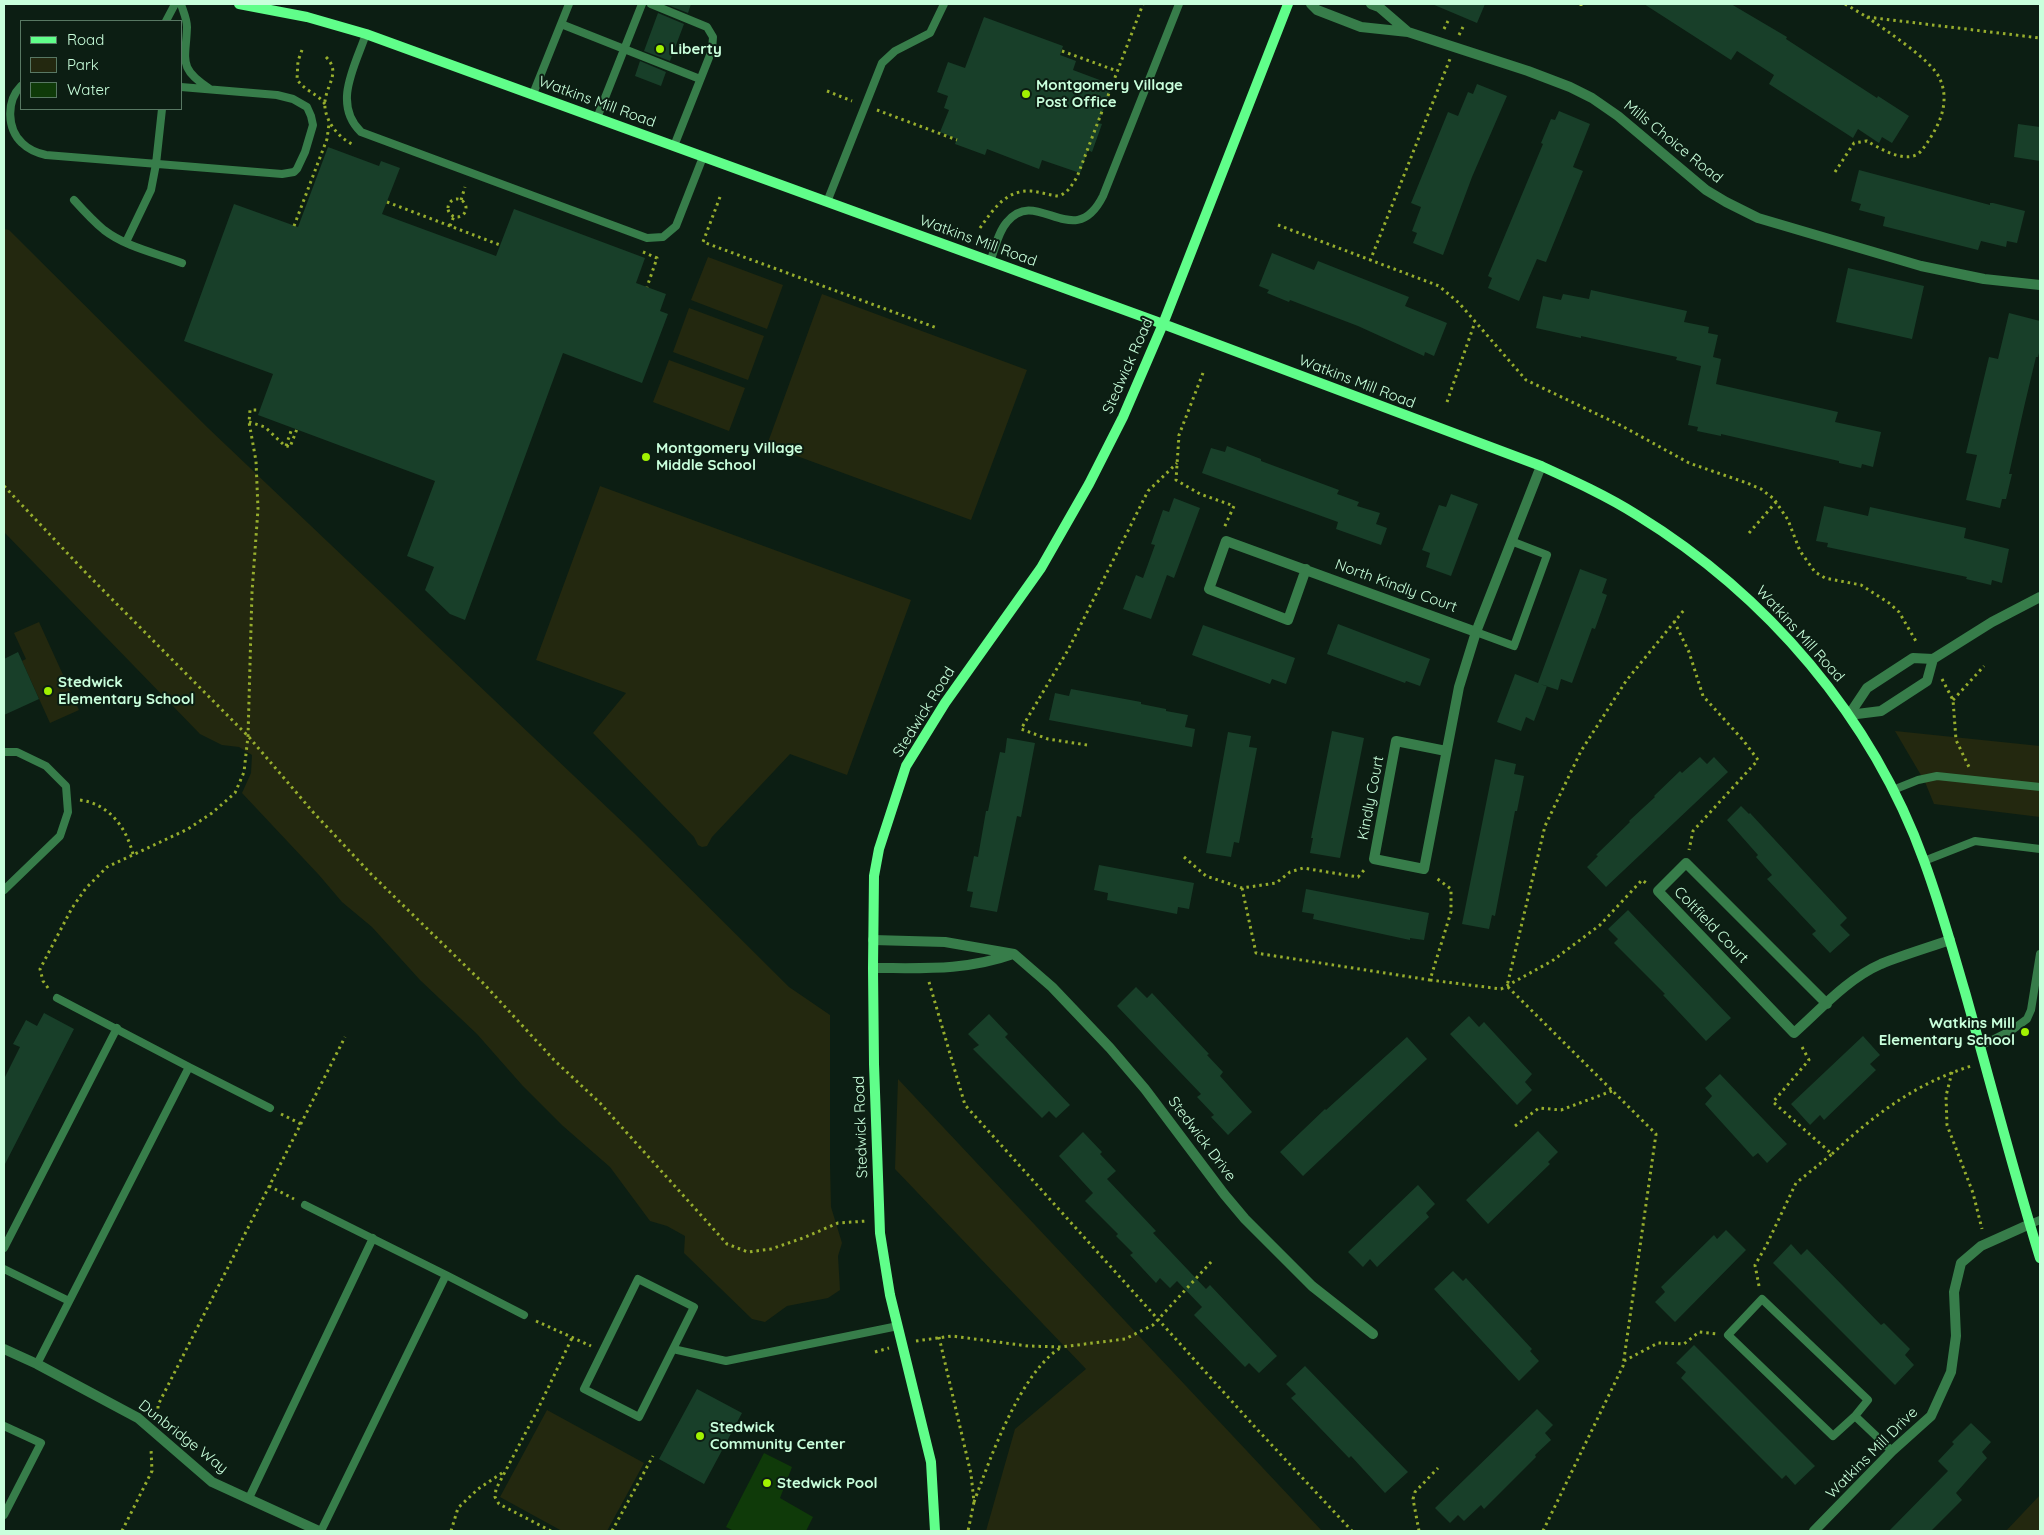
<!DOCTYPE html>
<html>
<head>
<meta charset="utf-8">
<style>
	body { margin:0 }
	#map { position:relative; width:2044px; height:1535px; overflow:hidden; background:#0c1e13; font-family:Quicksand,sans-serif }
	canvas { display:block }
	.frame { position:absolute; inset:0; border:5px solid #c9ffdc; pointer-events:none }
	.legend { position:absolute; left:20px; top:20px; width:162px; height:90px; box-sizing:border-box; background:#0c1e13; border:1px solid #587863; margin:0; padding:6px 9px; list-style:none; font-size:15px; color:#c9ffdc }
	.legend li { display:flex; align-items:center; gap:10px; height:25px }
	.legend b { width:25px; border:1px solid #587863 }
</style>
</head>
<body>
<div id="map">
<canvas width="2044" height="1535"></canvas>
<div class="frame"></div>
<ul class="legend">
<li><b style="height:6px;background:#60fe8a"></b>Road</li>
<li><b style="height:14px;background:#23280f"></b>Park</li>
<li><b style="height:14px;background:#0f3a09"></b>Water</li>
</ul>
</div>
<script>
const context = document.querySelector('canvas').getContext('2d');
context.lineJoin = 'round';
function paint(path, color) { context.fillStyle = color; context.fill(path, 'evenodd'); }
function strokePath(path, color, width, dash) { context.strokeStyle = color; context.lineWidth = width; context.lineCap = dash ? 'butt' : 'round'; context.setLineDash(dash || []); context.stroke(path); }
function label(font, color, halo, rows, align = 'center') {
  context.font = font + ' Quicksand,sans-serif'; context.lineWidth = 4; context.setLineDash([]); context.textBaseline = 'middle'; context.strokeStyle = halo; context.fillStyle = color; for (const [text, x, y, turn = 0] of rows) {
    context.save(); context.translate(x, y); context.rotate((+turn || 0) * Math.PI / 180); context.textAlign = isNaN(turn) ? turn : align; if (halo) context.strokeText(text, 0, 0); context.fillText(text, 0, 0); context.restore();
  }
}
const green = new Path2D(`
	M4,229l5,1 199,198 426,405 155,154 41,28v149l1,43 11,36 -4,13 2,34 -12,8 -41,8 -22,16 -13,-3 -68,-66 1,-17 -18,-10 -17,-5 -40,-54 -47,-41 -41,-41 -45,-51 -57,-54 -48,-53 -30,-25 -23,-27 -77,-82 9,-20 1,-18 -13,-8 -17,-2 -22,-11 -196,-202z
	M708,257l75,28 -16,44 -76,-29z
	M822,294l205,76 -56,150 -204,-75z
	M689,308l75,28 -16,44 -75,-28z
	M669,360l76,28 -16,43 -76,-29z
	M600,486l311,114 -64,175 -57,-21 -78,83 -5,9 -5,1 -4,-2 -4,-8 -101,-104 33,-40 -90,-33z
	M39,622l40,88 -29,13 -28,-62 4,-2 -12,-26z
	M1895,731l145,15v71l-106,-13 -9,-22z
	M898,1079l424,452h-336l29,-102 71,-60 -191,-200z
	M547,1410l97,53 -37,68h-45l-62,-34z
	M2040,1495v36h-34z`);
const water = new Path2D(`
	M764,1453l28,14 -12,31 33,19 -7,14h-72l-8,-4z`);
const building = new Path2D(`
	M665,4h26l-3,9z
	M1432,4h53l-8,19z
	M1644,4h87l56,33 -1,2 91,59 1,-2 31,20 -17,27 -10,-6 -3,6 -21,-14 -5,9 -84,-54 5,-9 -37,-24 -6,9z
	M658,13l26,11 -14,37 -26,-10z
	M984,17l79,29 -3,9 16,6 -3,9 40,15 -15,38 4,1 -10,28 -4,-2 -8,23 -38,-13 -3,9 -52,-20 -2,6 -30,-11 2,-5 -17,-7 9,-22 -5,-2 4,-12 -11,-4 11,-30 17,6z
	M640,61l26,11 -5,14 -26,-10z
	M1477,84l30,12 -35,81 -29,78 -30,-12 4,-10 -5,-2 9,-24 -10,-4 37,-91 10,4 10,-24 5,2z
	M1559,111l31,13 -17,43 10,4 -37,91 -9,-3 -18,42 -31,-13 4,-10 -4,-2 55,-132 -2,-1 10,-24 4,1z
	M2018,124l22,3v34l-26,-4z
	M328,147l51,19 2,-5 19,7 -18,46 114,42 18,-47 131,49 -9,25 30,11 -6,17 8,3 -26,69 -79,-30 -98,267 -15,-6 -25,-24 9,-23 -27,-11 28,-75 -177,-66 15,-41 -89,-33 50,-137 64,23z
	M1859,170l131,35v-2h3l32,8 -8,32 -10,-2 -1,6 -25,-6 -3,9 -95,-24 2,-9 -26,-7 2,-6 -10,-3z
	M1272,253l42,17 4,-9 91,36 -4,9 42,17 -13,33 -9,-4 -1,4 -66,-30 -68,-26 -1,2 -22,-9 2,-3 -10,-4z
	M1848,268l76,18 -12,53 -76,-17z
	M1591,290l96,21 -3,11 25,5 -1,6 10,2 -5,22 8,2 -5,25 122,28 -3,10 46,10 -8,35 -11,-3 -1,4 -22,-5v-2l-118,-27v2l-24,-5 1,-4 -10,-2 13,-59 -25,-6 1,-3 -96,-21v2l-45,-10 7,-32 18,4 2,-6 26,5z
	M2009,313l31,8v28l-2,8h-2l-11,46 -16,71h3l-6,25h-4l-2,9 -34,-8 11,-45 -11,-2 23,-96 9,2z
	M1227,446l34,13v2l78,29 -2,4 22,8 -2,4 23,7 -4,11 11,4 -6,17 -45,-16 2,-7 -136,-49 9,-25 14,4z
	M1451,494l27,10 -27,72 -25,-9 4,-14 -8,-3 17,-45 7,2z
	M1174,498l26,10 -26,70 -7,-3 -16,44 -28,-10 13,-34 7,3 12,-33 -4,-1 12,-34 6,2z
	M1824,506l44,10 2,-9 96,21 -2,10 45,11 -7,34 -10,-3 -1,5 -25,-6 1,-2 -140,-30 1,-4 -12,-2z
	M1580,569l27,10 -5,14 5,2 -12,34 -3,-1 -20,55 -11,-4 -3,11 -18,-6 7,2 -13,35 -8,-4 -5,14 -24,-9 18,-48 23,9z
	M1338,624l92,35 -10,27 -14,-5 -1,2 -78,-29z
	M1203,625l92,33 -9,26 -14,-5 -2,5 -78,-29z
	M18,652l21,47 -35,16v-56z
	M1071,689l70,13v2l25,5v2l22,4 -3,12 10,2 -3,18 -143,-27 6,-27 14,3z
	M1332,731l32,7 -24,120 -30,-5 3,-15h-2z
	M1228,732l23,4 -2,11 8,1 -18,95 -5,-1 -3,15 -25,-4z
	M1007,738l28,5 -14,74 -4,-1 -20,96 -27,-5 3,-15 -6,-1 7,-35 4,1 8,-46h2l12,-59 5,1z
	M1700,757l7,7 7,-7 14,15 -122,115 -19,-20 11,-11 -2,-1 34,-33 -1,-1 26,-24 -1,-1 26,-25 2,2z
	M1495,759l21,5 -2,10 10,2 -7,35h-2l-20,105 -3,-1 -3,14 -27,-5z
	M1741,806l8,8 1,-1 97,105 -7,7 10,10 -20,18 -18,-19 4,-3 -49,-52 5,-4 -16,-18 2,-2 -31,-35z
	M1099,865l95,18 -5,26 -11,-2 -1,7 -70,-14 1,-7 -14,-3z
	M1306,889l123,24 -5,27 -14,-2v2l-97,-21 1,-5 -12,-2z
	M1628,910l103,108 -25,23 -43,-46 2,-1 -51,-51 4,-4 -10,-10z
	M1136,987l11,11 5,-5 57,61 -2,1 16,17 -3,4 32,36 -24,23 -17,-18 3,-2 -17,-18 4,-3 -84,-88z
	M44,1013l30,16 -70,137v-87l16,-32 -7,-3 13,-24 11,6z
	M989,1014l19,20 -3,3 65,68 -14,13 -7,-7 -7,7 -69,-69 6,-4 -11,-11z
	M1469,1016l10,11 5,-5 48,52 -7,8 7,8 -15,15 -67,-71z
	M1863,1036l17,19 -10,9 6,6 -52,50 -4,-5 -10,10 -19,-21z
	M1407,1037l20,22 -124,117 -23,-24 45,-43 1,1z
	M1720,1074l67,70 -20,19 -9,-10 -5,4 -48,-53 7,-8 -7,-8z
	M1538,1131l20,21 -10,10 2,2 -62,60 -22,-24z
	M1083,1132l19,20 -2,2 16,17 -9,8 49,52 -3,2 53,56 4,-4 67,71 -18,17 -10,-10 -4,4 -51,-52 8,-8 -25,-26 -7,7 -10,-10 -4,5 -26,-28 3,-2 -17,-17 2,-2 -33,-33 8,-8 -34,-37z
	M1418,1185l17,19 -9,9 3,4 -52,50 -7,-8 -7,8 -15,-15z
	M1726,1230l20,20 -71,72 -20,-20 10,-10 -4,-5 53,-52 3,4z
	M1791,1244l10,11 6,-6 74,76 3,-2 26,26 -5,6 9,10 -19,20 -122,-122z
	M1453,1271l10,10 3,-3 66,71 -2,2 9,10 -20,20 -85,-92z
	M1694,1345l121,121 -20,19 -9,-10 -4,4 -101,-101 5,-6 -10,-9z
	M1305,1366l103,106 -23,21 -34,-37 -2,2 -58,-60 5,-4 -10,-10z
	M697,1389l45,24 -38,71 -45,-25z
	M1537,1409l16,16 -8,8 6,7 -16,15 1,2 -52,52 -3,-4 -17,16 -6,-6 -8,8 -15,-15z
	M1971,1423l20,19 -9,10 5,6 -31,35 6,7 -31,31h-42l59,-60 -10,-10 16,-17 -2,-2z`);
const path = new Path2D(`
	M1845,4l22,13 173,21
	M1581,6v-2
	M1444,29l4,-8
	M1459,35l4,-8
	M302,50l-4,11 -1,18c6,11 20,14 28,25
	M1062,51l55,20
	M326,57c15,15 1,27 -1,44 -2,18 13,37 29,44
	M827,91l25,10
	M877,110l80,30
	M1835,172l19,-29 13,-2c12,7 32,19 46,15 7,-2 10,-7 14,-13 13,-19 23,-41 13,-64 -8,-19 -55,-49 -73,-62
	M720,197l-17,45 234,86
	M448 208a9 9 0 1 1 18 0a9 9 0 1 1-18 0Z
	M461,200l4,-13
	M387,202l113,43
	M1278,225l161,61 20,17 67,77 96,46 67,37 58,20 14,6 13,10 14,21 12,31 15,21 10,6 36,7 28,18 10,9 18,31
	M294,226l33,-87 2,-15
	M450,226l4,-10
	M980,228c13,-18 25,-38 51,-37 9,1 18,4 27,5 9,-2 14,-11 19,-19l66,-173
	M643,252l14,6 -10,29
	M1370,261l80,-202
	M1203,373l-24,62 -3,45 24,14 34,12 -10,22
	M1447,402l28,-80
	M249,422l16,5 19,18 6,2 7,-18
	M286,446l6,-18
	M4,486l84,89 160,161 65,76 58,62 113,110 70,76 46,43 127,141 21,8 23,-3 32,-11 35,-15 29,-2
	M1749,533l27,-31
	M1674,621l15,31 14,44 40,44 15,20 -65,71 -4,19
	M1942,679l11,21 3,40 13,27
	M1953,700l31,-34
	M1087,745l-39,-6 -27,-10 47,-79 80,-159 29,-28
	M80,800c29,4 46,27 53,54
	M1184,857l22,19 36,12 34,-5 14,-11 13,-4 55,9 7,-8
	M1242,888l14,65 174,27 21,-68v-23l-16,-12
	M1430,980l71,9 51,-28 48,-36 42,-45 4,3
	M929,982l36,123 290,322 97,104
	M48,988l-5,-7 -3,-12 32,-61 14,-20 21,-21 81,-38 24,-16 23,-20 9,-21 4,-36 4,-144 6,-83 -2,-48 -7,-39 1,-12h9
	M1952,1072l-6,24 1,29 26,68 9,36
	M281,1114l20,10
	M1515,1126l24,-18 22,2 51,-19
	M1832,1154c43,-40 83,-70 139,-88
	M269,1186l25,13
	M1759,1286l-4,-21 11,-19 30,-63 36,-29 -59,-52 36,-42 -8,-15
	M536,1321l55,25
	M939,1337l32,137 3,28 -6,29
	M916,1341l36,-5 76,10 33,1 64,-8 28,-14 59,-64
	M875,1352l14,-4
	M1624,1361l34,-18 26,1 15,-12 18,2
	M158,1415v-10l187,-368
	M974,1502c17,-46 46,-128 86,-154
	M122,1531l30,-60 -1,-22
	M451,1531l7,-23 20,-19 27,-18
	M551,1531l-52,-27 -4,-7 1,-8 41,-78 35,-73
	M612,1531l41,-75
	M1419,1531l-6,-32 2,-7 23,-24
	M1543,1531l80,-165 33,-232 -149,-148 38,-160 36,-75 45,-70 58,-71`);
const lane = new Path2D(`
	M181,4c2,7 6,15 6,23 -1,33 -10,41 23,62
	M651,4l56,23 6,10 -1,13 -38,96
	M166,21l9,-17
	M561,24l139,55
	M366,34c-11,32 -34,70 -5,98l286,106 16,-1 13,-11 27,-69
	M21,86c-15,15 -14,43 1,57 7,7 15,10 24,12l236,19 12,-2 3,-3 8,-17 8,-27 -2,-9 -4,-9 -14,-8 -16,-4 -96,-8
	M533,94l36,-90
	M597,118l45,-114
	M74,200c9,10 19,21 30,30 22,17 52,23 78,33
	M827,202l55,-139 13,-12 35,-18 14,-29
	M126,242l25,-52 5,-26 6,-55
	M990,262c5,-13 8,-30 17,-40 30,-37 67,32 96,-26l76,-192
	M1476,632l38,14 33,-91 -36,-14
	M4,752h13l29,14 20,20 2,26 -8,24 -56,54
	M1893,790l25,-10 19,-4 103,11
	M1924,861l51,-20 65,8
	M1980,1046l32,-16 15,-11 4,-9 9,-56
	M189,1067l81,41
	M305,1205l141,70 -125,256
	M2030,1224l10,-4
	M4,1248l113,-220
	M4,1269l65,32
	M446,1275l78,40
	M673,1349l-34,68 -55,-28 54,-110 56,28 -21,42 53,12 172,-35
	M37,1364l152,-297 -132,-69
	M1855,1416l-22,20 -105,-101 34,-36 106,101 -13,16 37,35
	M4,1426l37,17 -37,72
	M249,1498l124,-260`);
const street = new Path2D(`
	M1311,4l6,6 44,17 47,5 120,39 42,16 22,11 26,18 88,74 20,12 32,16 163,48 63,13 56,6
	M1371,4l8,3 29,25
	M1306,569l-18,51 -79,-31 17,-48 250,91
	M1849,715l18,-27 46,-30 20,1 59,-37 48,-25
	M1849,715l32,-4 46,-30 6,-22
	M1446,751l-50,-10 -22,118 50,10 35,-182 17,-55 65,-166
	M873,940l72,2 69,12 38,33 58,61 35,41 79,105 21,25 67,67 61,48
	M873,968c50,0 92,3 140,-14
	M1827,1004l-141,-141 -28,28 136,142c27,-24 53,-54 87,-69 22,-9 46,-16 69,-24
	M4,1349l33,15 101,54 74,64 107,49
	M1814,1531l78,-80 39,-35 20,-44 5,-36 -2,-44 7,-29 20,-17 49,-22`);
const secondary = new Path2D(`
	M239,4l68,13 59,17 797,290 378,142c33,15 66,30 96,49 130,80 235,202 287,346 16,43 28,87 41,131 25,89 48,178 75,266
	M935,1531l-4,-69 -41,-167 -10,-62 -6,-169 -1,-96 1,-92 5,-27 27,-83 39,-63 96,-135 48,-84 34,-67 40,-93 125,-320`);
const markers = [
	[660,49,5,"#a1f201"],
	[1026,94,5,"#a1f201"],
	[646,457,5,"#a1f201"],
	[48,691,5,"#a1f201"],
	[2025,1032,5,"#a1f201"],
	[700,1436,5,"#a1f201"],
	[767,1483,5,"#a1f201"]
];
const poiNames = [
	["Liberty",670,49],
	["Montgomery Village",1036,85],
	["Post Office",1036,102],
	["Montgomery Village",656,448],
	["Middle School",656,465],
	["Stedwick",58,682],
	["Elementary School",58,699],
	["Watkins Mill",2015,1023,"right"],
	["Elementary School",2015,1040,"right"],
	["Stedwick",710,1427],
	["Community Center",710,1444],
	["Stedwick Pool",777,1483]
];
const streetNames = [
	["Watkins Mill Road",597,102,20],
	["Mills Choice Road",1673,142,39],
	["Watkins Mill Road",978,241,20],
	["Stedwick Road",1128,366,-66],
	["Watkins Mill Road",1357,382,21],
	["North Kindly Court",1396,586,20],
	["Watkins Mill Road",1800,634,48],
	["Stedwick Road",924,712,-58],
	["Kindly Court",1371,798,-79],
	["Coltfield Court",1711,925,46],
	["Stedwick Road",861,1127,-92],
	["Stedwick Drive",1202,1139,53],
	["Dunbridge Way",183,1437,38],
	["Watkins Mill Drive",1872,1453,-45]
];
paint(green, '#23280f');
paint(water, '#0f3a09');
paint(building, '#183f29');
strokePath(path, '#97ae2d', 3, [2.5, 4]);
strokePath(lane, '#377d4a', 8);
strokePath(street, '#377d4a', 10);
strokePath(secondary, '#60fe8a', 10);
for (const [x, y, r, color] of markers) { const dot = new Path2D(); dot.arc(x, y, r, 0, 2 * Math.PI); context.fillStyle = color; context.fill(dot); strokePath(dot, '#0c1e13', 2); }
label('bold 15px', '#c9ffdc', '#0c1e13', poiNames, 'left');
label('15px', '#c9ffdc', '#0c1e13', streetNames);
</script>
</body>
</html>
